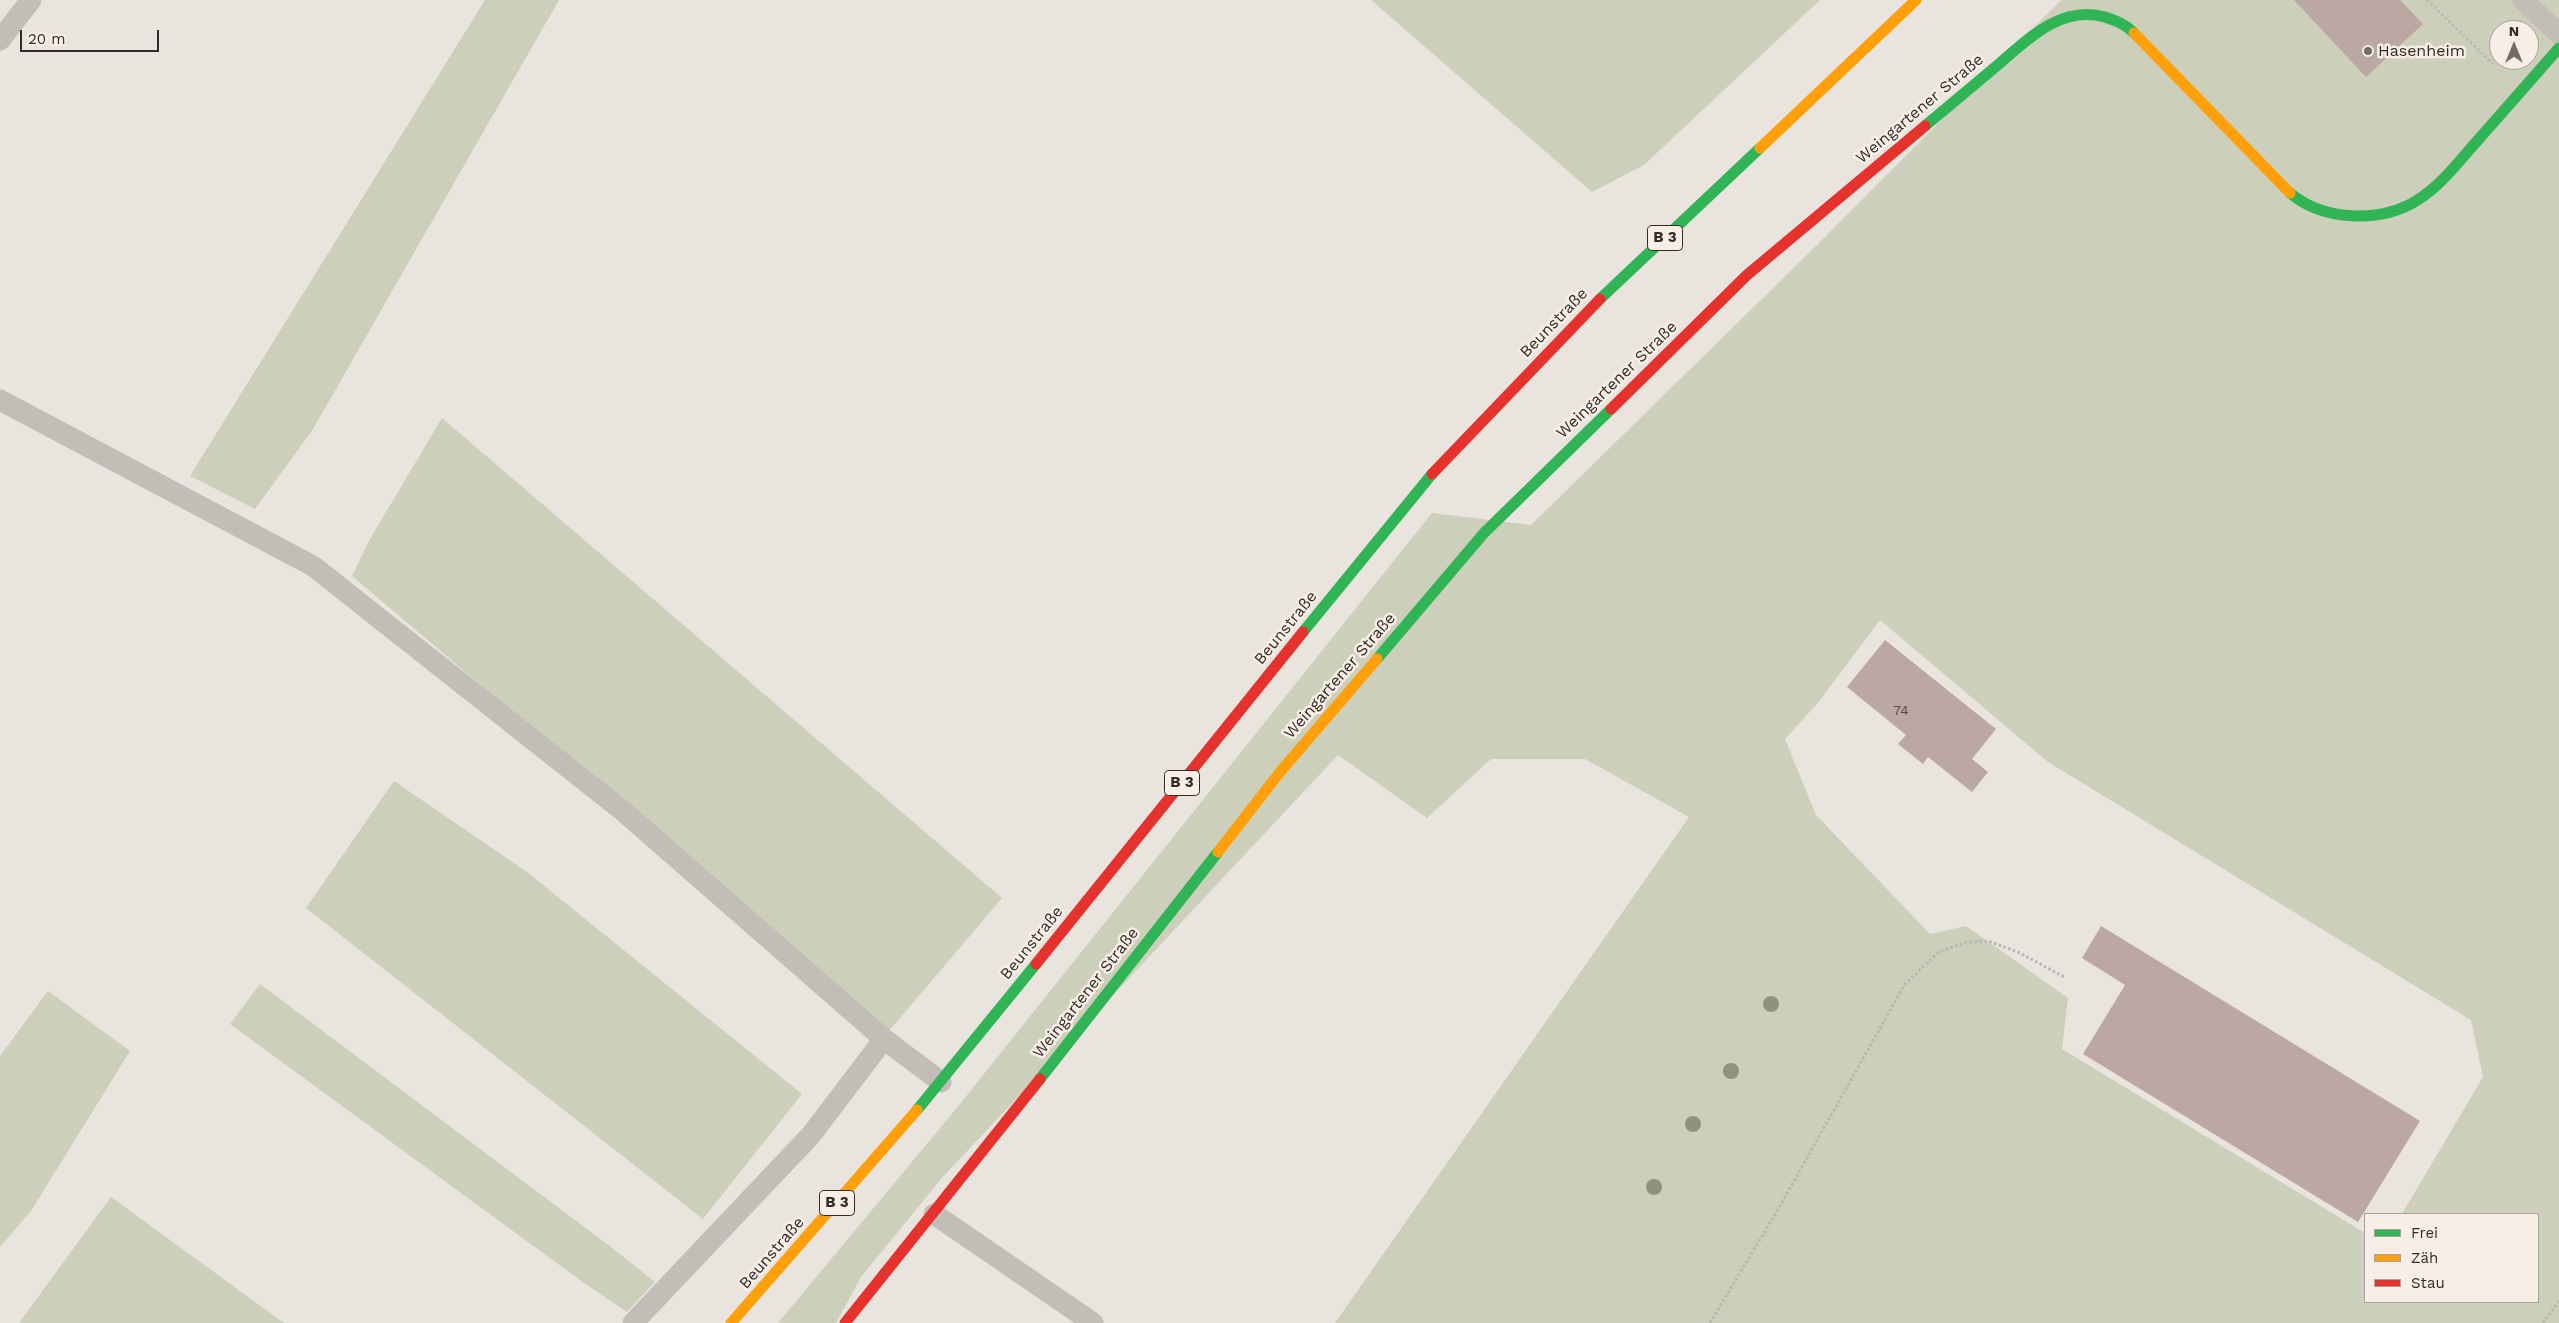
<!DOCTYPE html>
<html>
<head>
<meta charset="utf-8">
<style>
	body { margin:0 }
	#map { position:relative; width:2559px; height:1323px; overflow:hidden; background:#eae4df; font-family:"Work Sans",sans-serif }
	canvas { display:block }
	.legend { position:absolute; left:2364px; top:1213px; width:175px; height:90px; box-sizing:border-box; background:#f7efe6; border:1px solid #a9a09a; margin:0; padding:6px 9px; list-style:none; font-size:15px; color:#342a27 }
	.legend li { display:flex; align-items:center; gap:10px; height:25px }
	.legend b { width:25px; border:1px solid #a9a09a }
	.north { position:absolute; left:2489px; top:20px; width:50px; height:50px; box-sizing:border-box; background:#f7efe6; border:1px solid #a9a09a; border-radius:50%; rotate:0deg; font-size:14px; font-weight:700; line-height:20px; text-align:center; color:#342a27 }
	.north::after { content:''; display:block; margin:auto; width:18px; height:22px; background:#746b67; clip-path:polygon(50% 0,100% 100%,50% 72%,0 100%) }
	.scale { position:absolute; left:20px; top:30px; width:139px; height:22px; box-sizing:border-box; border:2px solid #342a27; border-top:0; padding-left:6px; font-size:15px; line-height:18px; white-space:nowrap; color:#342a27; -webkit-text-stroke:4px #f7efe6; paint-order:stroke }
</style>
</head>
<body>
<div id="map">
<canvas width="2559" height="1323"></canvas>
<ul class="legend">
<li><b style="height:6px;background:#30b455"></b>Frei</li>
<li><b style="height:6px;background:#ff9f0a"></b>Zäh</li>
<li><b style="height:6px;background:#e5322d"></b>Stau</li>
</ul>
<div class="north">N</div>
<div class="scale">20 m</div>
</div>
<script>
const context = document.querySelector('canvas').getContext('2d');
context.lineJoin = 'round';
function paint(path, color) { context.fillStyle = color; context.fill(path, 'evenodd'); }
function strokePath(path, color, width, dash) { context.strokeStyle = color; context.lineWidth = width; context.lineCap = dash ? 'butt' : 'round'; context.setLineDash(dash || []); context.stroke(path); }
function label(font, color, halo, rows, align = 'center') {
  context.font = font + ' "Work Sans",sans-serif'; context.lineWidth = 5; context.setLineDash([]); context.textBaseline = 'middle'; context.strokeStyle = halo; context.fillStyle = color; for (const [text, x, y, turn = 0] of rows) {
    context.save(); context.translate(x, y); context.rotate((+turn || 0) * Math.PI / 180); context.textAlign = isNaN(turn) ? turn : align; if (halo) context.strokeText(text, 0, 0); context.fillText(text, 0, 0); context.restore();
  }
}
const green = new Path2D(`
	M485,0h74l-246,429 -58,80 -65,-33z
	M1371,0h449l-176,165 -52,27z
	M2061,0h498v1323h-1224l354,-506 -104,-58h-94l-64,59 -89,-63 -397,424 -80,98 -25,46h-58l182,-219 472,-591 99,12 284,-278zM2499,30h30v30h-30zM1880,620l168,142 423,258 12,57 -81,137h136v88h-173v-69l-303,-184 6,-51 -102,-72 -36,8 -114,-119 -31,-76 32,-35z
	M442,418l560,480 -113,133 -537,-455 18,-37z
	M394,781l133,91 275,222 -99,125 -397,-311z
	M260,984l351,263 44,35 -28,30 -43,-29 -354,-259z
	M48,991l82,60 -99,160 -31,36v-191z
	M111,1197l173,126h-265z`);
const building = new Path2D(`
	M2294,0h106l23,24 -57,53z
	M1885,640l111,89 -24,30 16,13 -16,20 -44,-35 -5,7 -25,-20 8,-9 -59,-48z
	M2101,926l319,195 -62,101 -275,-168 42,-69 -43,-27z`);
const path = new Path2D(`
	M2427,0l66,64
	M1710,1323l67,-112 128,-227 34,-32 28,-10 21,-1 32,12 46,25
	M2543,1323l16,-22`);
const lane = new Path2D(`
	M2523,0l36,34
	M0,40l31,-40
	M0,400l313,166 310,245 261,228 -73,96 -178,188
	M884,1039l57,43
	M934,1214l159,109`);
const fast = new Path2D(`
	M1925,126c23,-19 45,-38 68,-57 31,-26 66,-65 112,-52 12,4 20,7 29,16
	M2290,193c33,28 90,30 126,8 25,-15 43,-40 62,-61 27,-31 54,-61 81,-92
	M1600,299l160,-151
	M1303,632l129,-158
	M1377,659l107,-126 127,-124
	M1040,1079l178,-227
	M917,1110l119,-146`);
const slow = new Path2D(`
	M2134,33l156,160
	M1760,148l156,-148
	M1218,852l62,-80 97,-113
	M731,1323l186,-213`);
const jam = new Path2D(`
	M1611,409l136,-134 178,-149
	M1432,474l168,-175
	M1036,964l267,-332
	M845,1323l195,-244`);
const trees = [
	[1771,1004],
	[1731,1071],
	[1693,1124],
	[1654,1187]
];
const markers = [
	[2368,51,5,"#746b67"]
];
const numberNames = [
	["74",1901,711]
];
const shields = [
	[1665,238,35],
	[1182,783,35],
	[837,1203,35]
];
const shieldNames = [
	["B 3",1665,238],
	["B 3",1182,783],
	["B 3",837,1203]
];
const poiNames = [
	["Hasenheim",2378,51]
];
const streetNames = [
	["Weingartener Straße",1920,109,-40],
	["Beunstraße",1554,323,-46],
	["Weingartener Straße",1617,380,-44],
	["Beunstraße",1286,628,-51],
	["Weingartener Straße",1340,676,-49],
	["Beunstraße",1032,943,-51],
	["Weingartener Straße",1086,993,-52],
	["Beunstraße",772,1253,-49]
];
paint(green, '#cccfba');
paint(building, '#bca8a2');
strokePath(path, '#bcb5b1', 3, [2.5, 2.5]);
strokePath(lane, '#c3bdb8', 21);
strokePath(fast, '#30b455', 11);
strokePath(slow, '#ff9f0a', 11);
strokePath(jam, '#e5322d', 11);
context.fillStyle = '#8f937d';
for (const [x, y] of trees) { context.beginPath(); context.arc(x, y, 8, 0, 2 * Math.PI); context.fill(); }
for (const [x, y, r, color] of markers) { const dot = new Path2D(); dot.arc(x, y, r, 0, 2 * Math.PI); context.fillStyle = color; context.fill(dot); strokePath(dot, '#f7efe6', 2); }
label('14px', '#564a46', null, numberNames);
for (const [x, y, w] of shields) { const box = new Path2D(); box.roundRect(x - w / 2, y - 12.5, w, 25, 4); context.fillStyle = '#f7efe6'; context.fill(box); strokePath(box, '#342a27', 1); }
label('bold 15px', '#342a27', null, shieldNames);
label('16px', '#342a27', '#f7efe6', poiNames, 'left');
label('16px', '#342a27', '#f7efe6', streetNames);
</script>
</body>
</html>
